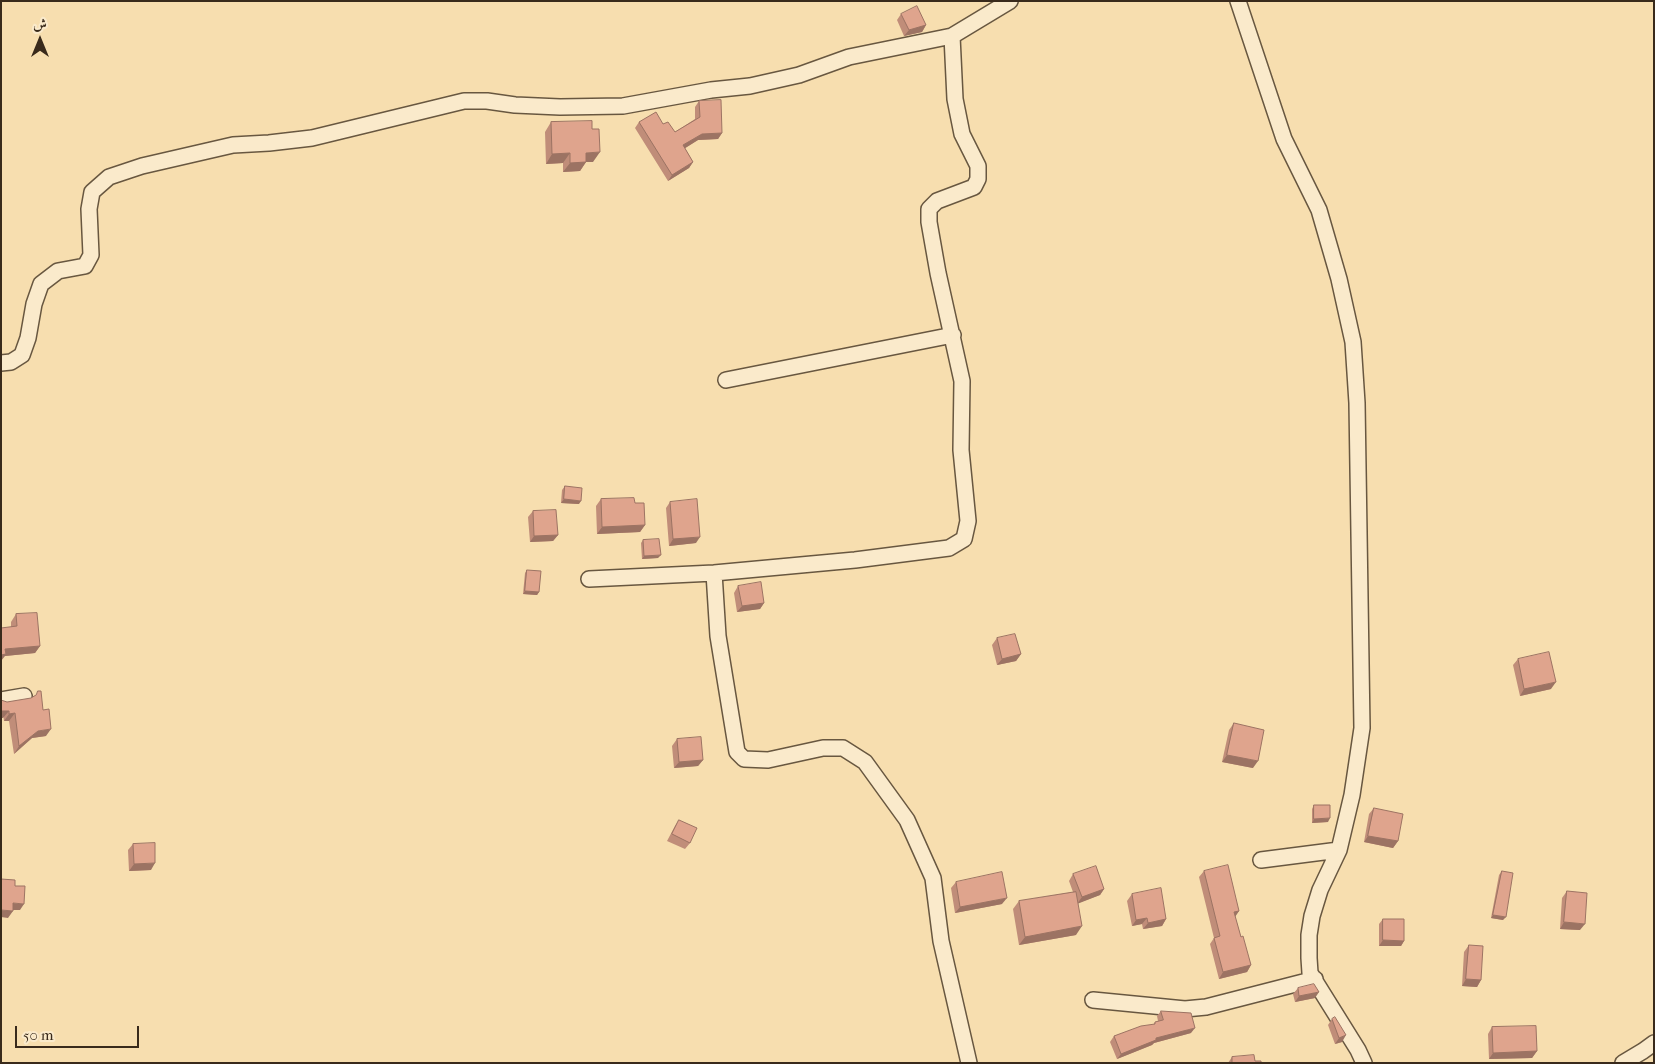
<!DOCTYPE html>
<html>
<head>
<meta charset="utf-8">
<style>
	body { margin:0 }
	#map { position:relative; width:1655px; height:1064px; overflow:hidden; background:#f7deaf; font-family:"IM FELL French Canon",Amiri,serif }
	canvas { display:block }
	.frame { position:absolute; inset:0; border:2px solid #392a1b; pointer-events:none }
	.north { position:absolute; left:15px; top:15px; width:50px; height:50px; -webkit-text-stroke:4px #faeacb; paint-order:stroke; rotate:0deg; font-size:14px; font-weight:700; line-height:20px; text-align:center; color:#392a1b }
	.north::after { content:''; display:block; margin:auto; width:18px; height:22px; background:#392a1b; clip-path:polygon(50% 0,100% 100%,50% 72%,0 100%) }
	.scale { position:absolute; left:15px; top:1026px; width:124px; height:22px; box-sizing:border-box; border:2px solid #392a1b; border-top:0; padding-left:6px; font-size:15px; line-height:18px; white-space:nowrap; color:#392a1b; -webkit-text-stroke:4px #faeacb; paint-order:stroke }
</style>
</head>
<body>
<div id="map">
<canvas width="1655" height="1064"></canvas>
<div class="frame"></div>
<div class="north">ش</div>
<div class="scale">50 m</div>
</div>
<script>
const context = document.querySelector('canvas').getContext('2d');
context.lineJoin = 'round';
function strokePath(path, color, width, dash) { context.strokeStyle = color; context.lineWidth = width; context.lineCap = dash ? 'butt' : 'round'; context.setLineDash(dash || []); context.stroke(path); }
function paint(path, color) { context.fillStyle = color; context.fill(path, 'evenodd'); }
const street = new Path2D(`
	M1238,1l46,138 35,71 20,69 14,63 4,61 5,325 -10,67 -13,55 -19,40 -8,26 -3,19v23l1,15 48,77 6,13
	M1,363l10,-1 11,-7 6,-17 6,-34 7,-20 17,-13 27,-5 6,-11 -2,-46 3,-17 17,-15 33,-11 91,-21 36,-2 43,-5 152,-37h23l28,4 45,2 63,-1 88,-16 39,-4 49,-11 50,-18 103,-21 58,-35
	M726,380l227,-45
	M714,573l4,63 19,116 7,7 24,1 55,-12h20l22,14 42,58 26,58 8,63 28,122
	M589,579l125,-6 141,-13 94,-12 15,-9 4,-18 -7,-71 1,-69 -24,-108 -9,-51v-13l8,-8 37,-14 4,-8v-13l-16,-32 -7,-35 -3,-63
	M1,700l23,-4
	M1261,860l78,-10
	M1093,1000l92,9 21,-2 109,-28
	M1623,1063l20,-12 11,-8`);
const wall = new Path2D(`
	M901,14l25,11 -4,7 -18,4 -7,-16z
	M699,101l23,32 -4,6 -20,1 -13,8 8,14 -4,6 -21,13 -33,-53 4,-6 24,2 12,8 20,-13v-12z
	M551,122l42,40h-7l-6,9 -17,1v-9l-17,1 -1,-32z
	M565,486l14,18 -18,-1 1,-13z
	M601,499l34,4 10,22 -5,7 -43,2 -1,-28z
	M670,502l26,41 -27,3 -3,-38z
	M533,511l25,24 -5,6 -23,1 -2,-25z
	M643,540l15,18 -16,1 -1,-16z
	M527,570l12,22 -2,3 -14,-1 2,-21z
	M738,586l26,17 -4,6 -23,3 -3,-19z
	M16,614l24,32 -5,7 -30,3 6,-30v-4z
	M997,638l24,16 -5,7 -19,4 -5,-20z
	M1518,659l33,30 -31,7 -7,-31z
	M1,700l45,36 -14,2 -18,16 -5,-33h-5z
	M1234,723l19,45 -31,-6 7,-32z
	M677,739l26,21 -5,6 -24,2 -2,-22z
	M1314,805l14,17 -16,1v-14z
	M1374,808l24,33 -5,7 -29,-6 5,-28z
	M679,820l11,23 -5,6 -18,-8 8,-15z
	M133,844l18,26 -22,1 -1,-21z
	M1204,871l35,40 -4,5 6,21 10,28 -4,7 -28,7 -9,-35 4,-6 -15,-61z
	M1502,871l1,49 -12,-2 8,-43z
	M1073,874l31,15 -4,6 -22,8 -2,32 -57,10 -6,-36 6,-8 54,-9 -4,-11z
	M956,882l46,22 -47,9 -4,-25z
	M1567,891l13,39 -20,-1 2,-31z
	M1132,894l34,25 -4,7 -19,3 -1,-5 -10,2 -5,-25z
	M1383,919l21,22 -3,5h-22v-22z
	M1469,945l12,35 -4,7 -15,-1 2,-34z
	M1298,988l17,10 -20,4 -2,-8z
	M1161,1011l30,22 -37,10 -2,2 -35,14 -7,-17 4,-6 39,-11 2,-3 3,-1 -1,-5z
	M1332,1019l10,23 -7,2 -7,-19z
	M1492,1027l45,24 -5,7 -43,1 -1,-25z
	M1232,1057l29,6h-33z`);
const shadedWall = new Path2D(`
	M926,25l-4,7 -18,4 5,-6z
	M722,133l-4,6 -20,1 -19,12 4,-7 19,-11z
	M600,152l-7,10h-7l-6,9 -17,1 7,-9 16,-10z
	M570,153l-7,10 -17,1 6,-10z
	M693,162l-4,6 -21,13 4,-6z
	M564,499l17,2 -2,3 -18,-1z
	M645,525l-5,7 -43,2 5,-7z
	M558,535l-5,6 -23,1 4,-6z
	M700,537l-4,6 -27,3 4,-7z
	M661,555l-3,3 -16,1 2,-3z
	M525,591l14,1 -2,3 -14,-1z
	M764,603l-4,6 -23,3 5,-6z
	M40,646l-5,7 -30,3 -4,5v-6l4,-6z
	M1021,654l-5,7 -19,4 5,-6z
	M1556,682l-5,7 -31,7 4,-7z
	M1,711h8l-6,7h-2z
	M15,713l-6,8h-5l5,-7z
	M51,729l-5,7 -14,2 -18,16 5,-8 19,-15z
	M1227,755l31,6 -5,7 -31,-6z
	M703,760l-5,6 -24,2 5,-6z
	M1330,818l-2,4 -16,1 2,-4z
	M1368,836l30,5 -5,7 -29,-6z
	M155,863l-4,7 -22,1 5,-7z
	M1104,889l-4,6 -23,9 5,-7z
	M1007,898l-5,6 -47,9 5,-6z
	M13,903l11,1 -4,6h-11z
	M1,910l12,1 -5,7 -7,-1z
	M1239,911l-4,6 -1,-5z
	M1493,915l13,2 -3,3 -12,-2z
	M1147,918l-5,6 -10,2 4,-6z
	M1166,919l-4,7 -19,3 5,-6z
	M1564,922l21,2 -5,6 -20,-1z
	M1082,926l-6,9 -57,10 6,-8z
	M1383,940l21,1 -3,5h-22z
	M1251,965l-4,7 -28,7 4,-7z
	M1466,979l15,1 -4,7 -15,-1z
	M1319,992l-4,6 -20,4 4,-6z
	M1195,1028l-4,5 -37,10 -2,2 -35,14 4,-5 35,-16z
	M1346,1035l-4,7 -7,2 4,-6z
	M1537,1051l-5,7 -43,1 4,-6z`);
const building = new Path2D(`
	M917,6l9,19 -17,5 -8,-16z
	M721,100l1,33 -20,1 -19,11 10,17 -21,13 -33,-53 17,-10 7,12 5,-2 7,10 25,-15 -1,-16z
	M592,121v8h7l1,23 -14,1v9l-16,1v-10l-18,1 -1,-32z
	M565,486l17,2 -1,13 -17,-2z
	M634,498l1,5h9l1,22 -43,2 -1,-28z
	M697,499l3,38 -27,2 -3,-37z
	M556,510l2,25 -24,1 -1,-25z
	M659,539l2,16 -17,1 -1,-16z
	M527,570l14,1 -2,21 -14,-1z
	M761,582l3,21 -22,3 -4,-20z
	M37,613l3,33 -35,3 1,5 -5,1v-27l16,-2 -1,-12z
	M1015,634l6,20 -19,5 -5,-21z
	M1549,652l7,30 -32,7 -6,-30z
	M38,691h3l2,19 6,-1 2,20 -13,2 -19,15 -4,-33 -6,1v-3h-8v-11l6,2 24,-4 5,-3z
	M1234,723l30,7 -6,31 -31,-6z
	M701,737l2,23 -24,2 -2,-23z
	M1314,805h16v13l-16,1z
	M1374,808l29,6 -5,27 -30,-5z
	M679,820l18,8 -7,15 -18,-9z
	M155,843v20l-21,1 -1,-20z
	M1228,865l11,46 -5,1 7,25 2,-1 8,29 -28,7 -9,-34 6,-2 -16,-65z
	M1096,866l8,23 -22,8 -9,-23z
	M1502,871l11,2 -7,44 -13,-2z
	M1002,872l5,26 -47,9 -4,-25z
	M1,879l14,1v6h10l-1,18 -11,-1v8l-12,-1z
	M1161,888l5,31 -18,4 -1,-5 -11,2 -4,-26z
	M1567,891l20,2 -2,31 -21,-2z
	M1076,892l6,34 -57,11 -6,-36z
	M1383,919h21v22l-21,-1z
	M1469,945l14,1 -2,34 -15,-1z
	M1314,984l5,8 -20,4 -1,-8z
	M1161,1011l30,2 4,15 -39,10v2l-35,14 -7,-18 27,-10 14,-2v-2l8,-2z
	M1335,1017l11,18 -7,3 -7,-19z
	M1536,1026l1,25 -44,2 -1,-26z
	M1254,1055l1,6h6v2h-29v-6z`);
strokePath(street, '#685740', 18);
strokePath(street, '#faeacb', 15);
paint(wall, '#c08d79');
paint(shadedWall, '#9c7363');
paint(building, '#dfa48d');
strokePath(building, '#9c7363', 1);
</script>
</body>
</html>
